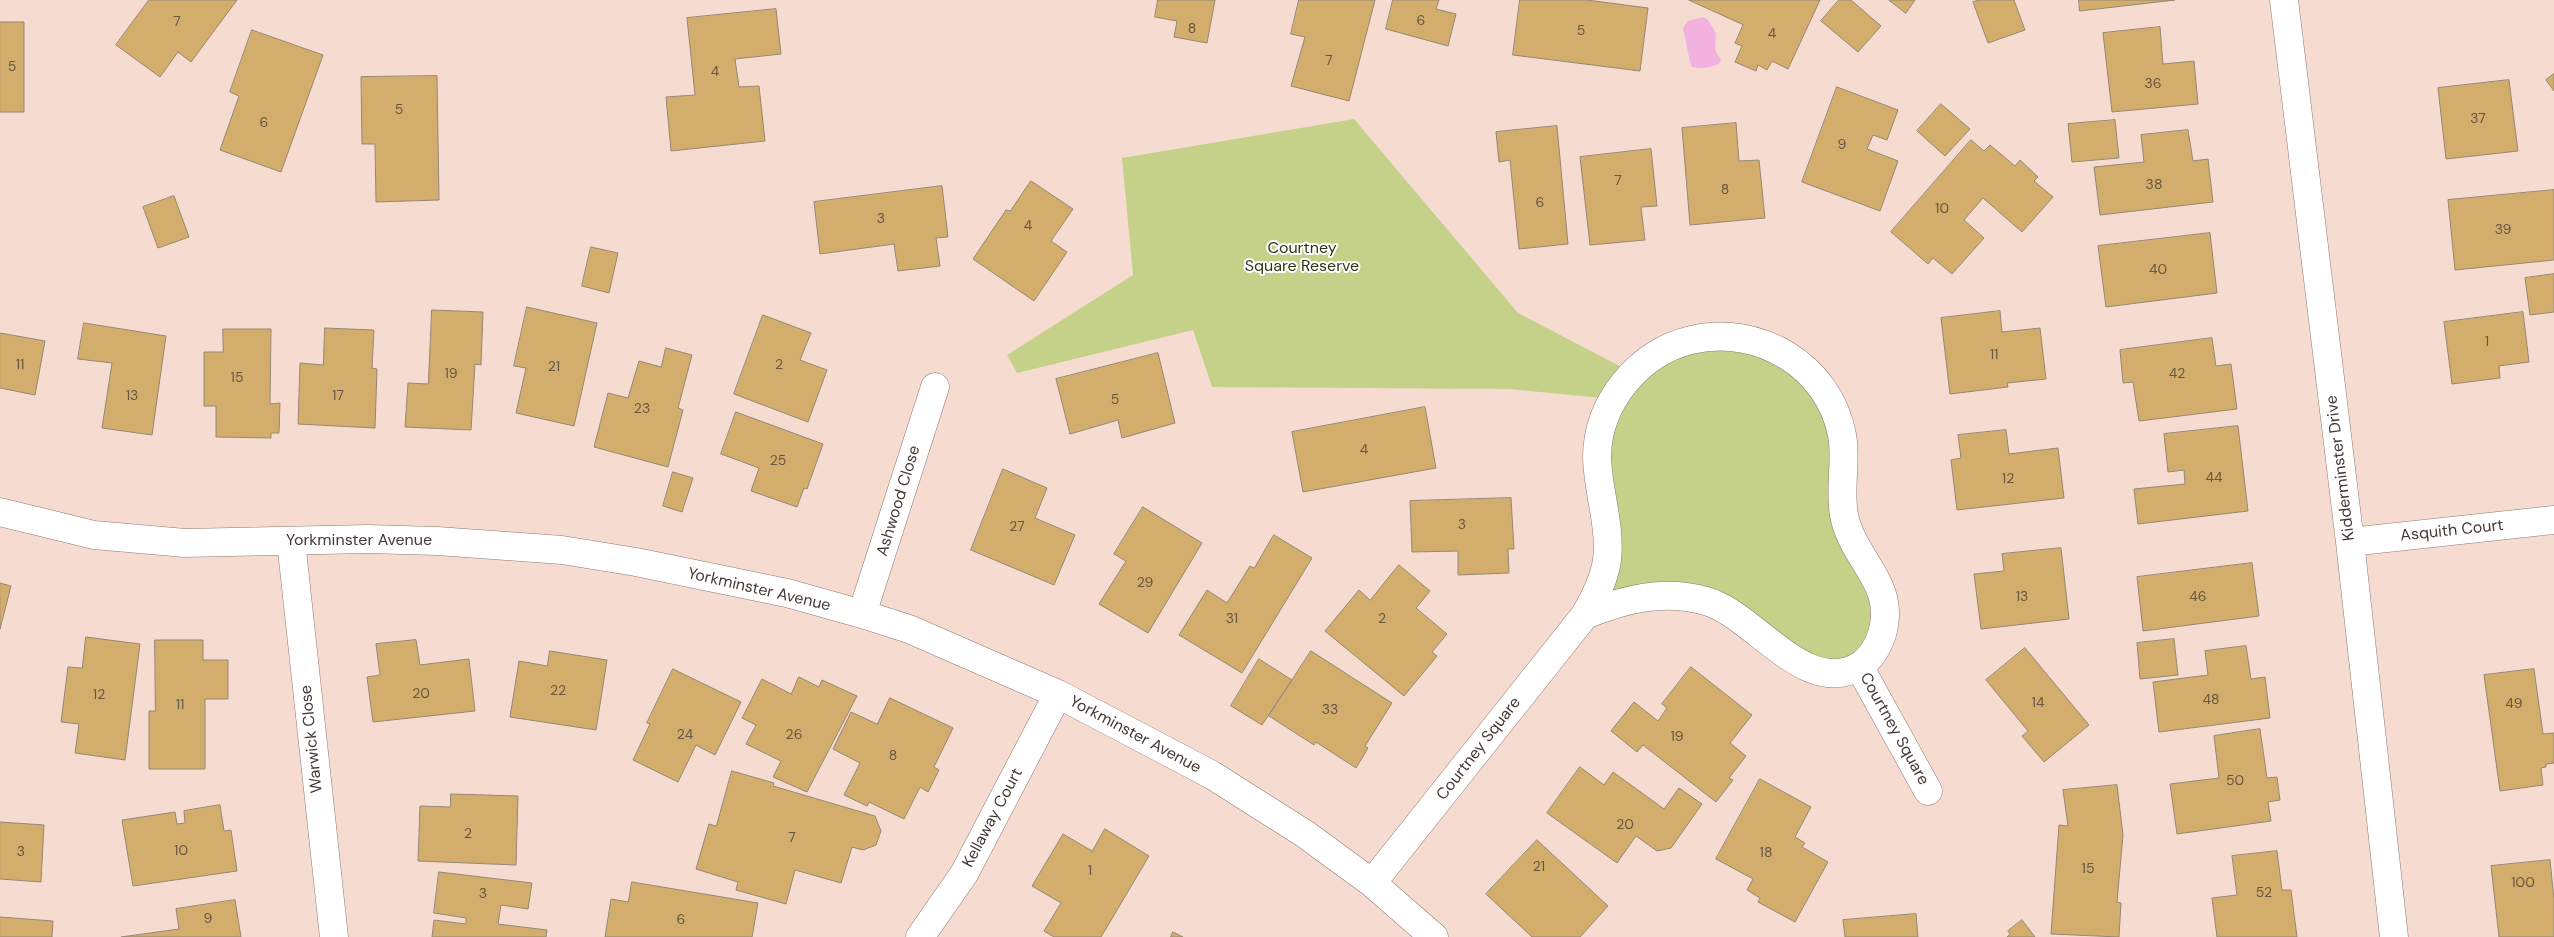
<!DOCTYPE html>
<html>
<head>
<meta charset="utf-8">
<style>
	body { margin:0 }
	canvas { display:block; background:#f6dcd0 }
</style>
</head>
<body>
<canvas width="2554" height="937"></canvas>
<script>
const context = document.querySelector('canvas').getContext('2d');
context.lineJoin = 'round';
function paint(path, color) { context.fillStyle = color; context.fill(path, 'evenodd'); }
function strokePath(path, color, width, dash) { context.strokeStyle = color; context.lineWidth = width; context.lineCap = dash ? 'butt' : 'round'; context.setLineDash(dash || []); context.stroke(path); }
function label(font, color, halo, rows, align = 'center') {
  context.font = font + ' "DM Sans",sans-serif'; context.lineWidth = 4; context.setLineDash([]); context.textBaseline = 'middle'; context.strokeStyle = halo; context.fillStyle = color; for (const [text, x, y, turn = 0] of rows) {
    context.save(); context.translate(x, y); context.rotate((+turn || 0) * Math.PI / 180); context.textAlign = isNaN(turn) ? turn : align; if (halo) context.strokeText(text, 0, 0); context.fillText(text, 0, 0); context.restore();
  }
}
const green = new Path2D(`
	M1354,119l164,194 115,60 78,-37 106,44 24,104 44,139 -42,50 -98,-51 -147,-31 15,-192 -104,-10 -297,-2 -19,-57 -176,43 -10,-18 126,-80 -11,-117z`);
const water = new Path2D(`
	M1703,17l5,3 5,8 3,6 -1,16 6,10 -1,3c-9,5 -18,6 -28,4l-2,-5 -7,-34 5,-7z`);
const building = new Path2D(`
	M149,0h88l-46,62 -13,-10 -18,25 -44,-32z
	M1158,0h57l-8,43 -33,-6 3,-16 -22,-4z
	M1299,0h76l-26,101 -58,-15 14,-49 -14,-3z
	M1393,0h46l-3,9 20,5 -8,32 -62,-17z
	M1520,0h67l61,8 -8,63 -127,-16z
	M1689,0h131l-32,69 -16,-8 -5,9 -9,-5 -2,6 -21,-9 7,-16 -7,-3 8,-18z
	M1839,0h12l30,26 -23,26 -37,-31z
	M1889,0h26l-9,13z
	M1980,0h34l11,30 -37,13 -15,-41z
	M2079,0h96l-95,11z
	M776,9l5,45 -46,5 4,28 20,-1 6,55 -94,10 -5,-54 29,-2 -8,-77z
	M0,22h24v90h-24z
	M2160,27l3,37 31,-3 4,43 -86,8 -9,-79z
	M252,30l71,25 -42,117 -61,-22 19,-54 -9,-4z
	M2554,74v17l-8,-11z
	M437,76l2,124 -63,2 -1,-58h-13l-1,-67z
	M2509,80l9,71 -72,8 -8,-71z
	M1837,87l61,23 -11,30 -14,-5 -6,14 31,12 -18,50 -78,-29z
	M1941,104l29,25 -25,27 -28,-25z
	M2115,120l4,38 -47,4 -4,-38z
	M1736,123l3,38 20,-1 6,58 -75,7 -8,-97z
	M1557,126l11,118 -49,5 -9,-89 -11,2 -3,-30z
	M2188,130l5,31 15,-2 5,43 -113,13 -6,-48 50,-5 -3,-27z
	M1971,140l13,11 6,-6 25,21 5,-6 18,17 -4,4 19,16 -31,35 -39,-34 -19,22 20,18 -32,36 -19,-16 -5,6 -37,-32z
	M1651,149l6,57 -16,1 4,33 -55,5 -10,-88z
	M1031,181l42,28 -22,32 16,11 -33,49 -61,-42 33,-49 4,1z
	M942,186l6,51 -12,1 4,28 -42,5 -4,-27 -74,10 -6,-52z
	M2554,190v70l-99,10 -7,-70z
	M174,196l15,41 -31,11 -15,-41z
	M2210,233l7,60 -111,14 -8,-61z
	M591,247l27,6 -9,40 -27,-7z
	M2554,274v38l-24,3 -5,-37z
	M527,307l70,16 -23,103 -58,-13 10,-45 -12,-2z
	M432,310l51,2 -2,53 -6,-1 -4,66 -66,-3 3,-44 20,1z
	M2000,311l2,21 38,-4 6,51 -39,4 1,4 -58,7 -9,-76z
	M2523,312l6,50 -30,4 1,12 -48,6 -8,-62z
	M763,315l48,18 -11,27 27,10 -19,52 -74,-28z
	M84,323l82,13 -14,99 -50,-7 10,-65 -34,-4z
	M325,328l49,2 -2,38 5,1 -2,59 -77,-4 2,-61 23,2z
	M223,329h48l-1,75 10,-1 -1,30h-8v5l-55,-1v-31h-12v-54h19z
	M0,333l45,8 -10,54 -35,-7z
	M2212,338l4,28 15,-2 6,45 -98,12 -6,-39 -10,1 -3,-33z
	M666,348l26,7 -14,53 5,2 -15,57 -74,-20 14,-54 20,5 11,-37 22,6z
	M1158,353l17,70 -53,15 -4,-18 -48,14 -14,-55z
	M1425,407l11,61 -133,24 -11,-60z
	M736,412l87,32 -16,45 -3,-1 -7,19 -46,-16 8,-23 -38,-14z
	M2238,426l10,85 -110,13 -4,-35 51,-5 -1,-14 -16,2 -4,-38z
	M2006,430l3,24 49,-6 6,50 -107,12 -6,-50 10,-2 -3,-23z
	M1003,469l44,19 -12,30 40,17 -21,50 -83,-35z
	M673,472l20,6 -11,34 -19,-6z
	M1511,498l3,51h-6l1,24 -51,2v-24l-46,1 -2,-51z
	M1143,507l59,36 -54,90 -49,-29 27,-43 -12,-7z
	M1274,535l38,23 -70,115 -63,-38 28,-45 20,13 23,-37 4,2z
	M2061,548l8,71 -88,10 -7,-55 30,-3 -2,-17z
	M2252,563l7,53 -116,15 -6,-54z
	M1399,565l31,26 -14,17 31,26 -15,18 5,4 -33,40 -79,-65 34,-41 11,10z
	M0,583l11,3 -11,43z
	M86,637l54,7 -15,116 -50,-7 4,-29 -18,-2 7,-55 14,1z
	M2174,639l4,36 -38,4 -3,-36z
	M155,640h48v20h25v39h-23v70h-56v-58h6z
	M416,640l4,25 49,-6 6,52 -102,11 -6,-45 13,-2 -4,-31z
	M2246,646l5,33 14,-2 5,41 -111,14 -6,-50 55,-7 -3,-24z
	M2025,648l64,77 -45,37 -22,-26 6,-5 -42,-51z
	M550,651l57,9 -11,70 -86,-13 9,-56 28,5z
	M1311,651l81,52 -27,43 3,2 -12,20 -40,-26 -2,3 -45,-29z
	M1259,659l33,21 -30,45 -31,-19z
	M1691,667l61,48 -22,28 16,13 -17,22 4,2 -17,22 -73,-57 -6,7 -26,-21 23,-29 24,19 9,-13 -5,-4z
	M673,669l68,33 -26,53 -19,-10 -18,37 -45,-22 17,-36 -3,-1z
	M2534,669l9,65 11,-1v30l-8,1v3l-5,1 2,17 -43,6 -16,-116z
	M799,677l20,10 3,-7 35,16 -50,96 -34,-15 8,-16 -35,-17 10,-19 -14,-7 20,-39 29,15z
	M890,698l63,30 -19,39 5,3 -11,22 -8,-5 -16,32 -35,-17 -2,4 -23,-11 16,-32 -27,-14 18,-37 26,12z
	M2260,729l7,49 10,-1 3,23 -12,2 3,19 -94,13 -7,-50 49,-6 -5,-42z
	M1580,767l24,18 9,-13 51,37 15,-21 23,16 -31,44 -14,3 -21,-15 -19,27 -70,-50z
	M732,771l42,12 -1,3 102,30 6,15 -5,14 -13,5 -11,-3 -11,36 -46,-13 -9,34 -50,-14 2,-8 -42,-13 13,-45 7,2z
	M1760,779l51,28 -16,30 10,6 -3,4 26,15 -33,60 -37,-20 2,-4 -13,-8 6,-11 -37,-20z
	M2117,785l6,50 -6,67 4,1 -2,34 -68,-3 8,-109 9,1 -5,-36z
	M451,794l67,2 -2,69 -98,-4 2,-55 30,1z
	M220,805l4,26 7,-1 6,41 -104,15 -11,-66 53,-8 2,12 8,-1 -1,-12z
	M0,822l44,3 -3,57 -41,-3z
	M1105,829l44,27 -48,81h-47l-10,-6 17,-28 -29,-17 31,-52 29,17z
	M1537,840l71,66 -28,31h-48l-46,-43z
	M2277,851l5,39h9l6,47h-80l-5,-39 25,-3 -5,-39z
	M2550,860l4,39v38h-55l-8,-71z
	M439,872l93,11 -4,26 -27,-4 -3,19 49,6 -1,7h-114l2,-17 32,4v-6l-32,-5z
	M632,882l126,21 -6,34h-147l6,-38 17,3z
	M235,900l6,37h-120l58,-8 -3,-20z
	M1916,914l2,23h-73l-2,-17z
	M0,917l53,4 -1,16h-52z
	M2022,920l13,17h-28l3,-3 -2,-3z
	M1173,932l10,5h-12z`);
const street = new Path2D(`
	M2284,0l66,542 44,395
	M0,512l94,23 91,8 183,-4 69,2 125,9 74,12 151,31 75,21 47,15 149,65 154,81 93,59 67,49 62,54
	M291,541l43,396
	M2350,542l204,-22
	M862,614l73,-227
	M1859,666l69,125
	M1372,883l213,-268c10,-18 19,-35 22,-55 4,-34 -9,-68 -10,-102 0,-55 41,-105 94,-118 68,-16 138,26 151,95 5,25 -3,53 2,80 9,46 53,68 38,119 -4,12 -11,24 -21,31 -54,35 -106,-50 -155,-64 -42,-12 -81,-2 -121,14
	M920,937l44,-63 94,-180`);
const numberNames = [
	["6",1421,21],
	["7",177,22],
	["8",1192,29],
	["5",1581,31],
	["4",1772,34],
	["7",1329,61],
	["5",12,67],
	["4",715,72],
	["36",2153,84],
	["5",399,110],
	["37",2478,119],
	["6",264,123],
	["9",1842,145],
	["7",1618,181],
	["38",2154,185],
	["8",1725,190],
	["6",1540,203],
	["10",1942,209],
	["3",881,219],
	["4",1028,226],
	["39",2503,230],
	["40",2158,270],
	["1",2487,342],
	["11",1994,355],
	["11",20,365],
	["2",779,365],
	["21",554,367],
	["19",451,374],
	["42",2177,374],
	["15",237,378],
	["13",132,396],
	["17",338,396],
	["5",1115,400],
	["23",642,409],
	["4",1364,450],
	["25",778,461],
	["44",2214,478],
	["12",2008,479],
	["3",1462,525],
	["27",1017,527],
	["29",1145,583],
	["13",2022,597],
	["46",2198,597],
	["31",1232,619],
	["2",1382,619],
	["22",558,691],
	["20",421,694],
	["12",99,695],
	["48",2211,700],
	["14",2038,703],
	["49",2514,704],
	["11",180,705],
	["33",1330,710],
	["24",685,735],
	["26",794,735],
	["19",1677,737],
	["8",893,756],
	["50",2235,781],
	["20",1625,825],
	["2",468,834],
	["7",792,838],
	["10",181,851],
	["3",21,852],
	["18",1766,853],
	["21",1539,867],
	["15",2088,869],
	["1",1090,871],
	["100",2523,883],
	["52",2264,893],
	["3",483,894],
	["9",208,919],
	["6",681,920]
];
const parkNames = [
	["Courtney",1302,249],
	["Square Reserve",1302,267]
];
const streetNames = [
	["Kidderminster Drive",2341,468,-97],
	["Ashwood Close",899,501,-73],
	["Asquith Court",2452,531,-6],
	["Yorkminster Avenue",359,541],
	["Yorkminster Avenue",759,590,13],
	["Courtney Square",1894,729,61],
	["Yorkminster Avenue",1135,735,28],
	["Warwick Close",312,739,-96],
	["Courtney Square",1479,749,-52],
	["Kellaway Court",993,818,-62]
];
paint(green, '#c5d089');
paint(water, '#f2b2df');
paint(building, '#d2ad6c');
strokePath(building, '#948874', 1);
strokePath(street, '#90796e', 29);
strokePath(street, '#fff', 28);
label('14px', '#675643', null, numberNames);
label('16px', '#2f3314', '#fff', parkNames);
label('16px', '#433935', '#fff', streetNames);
</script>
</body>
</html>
